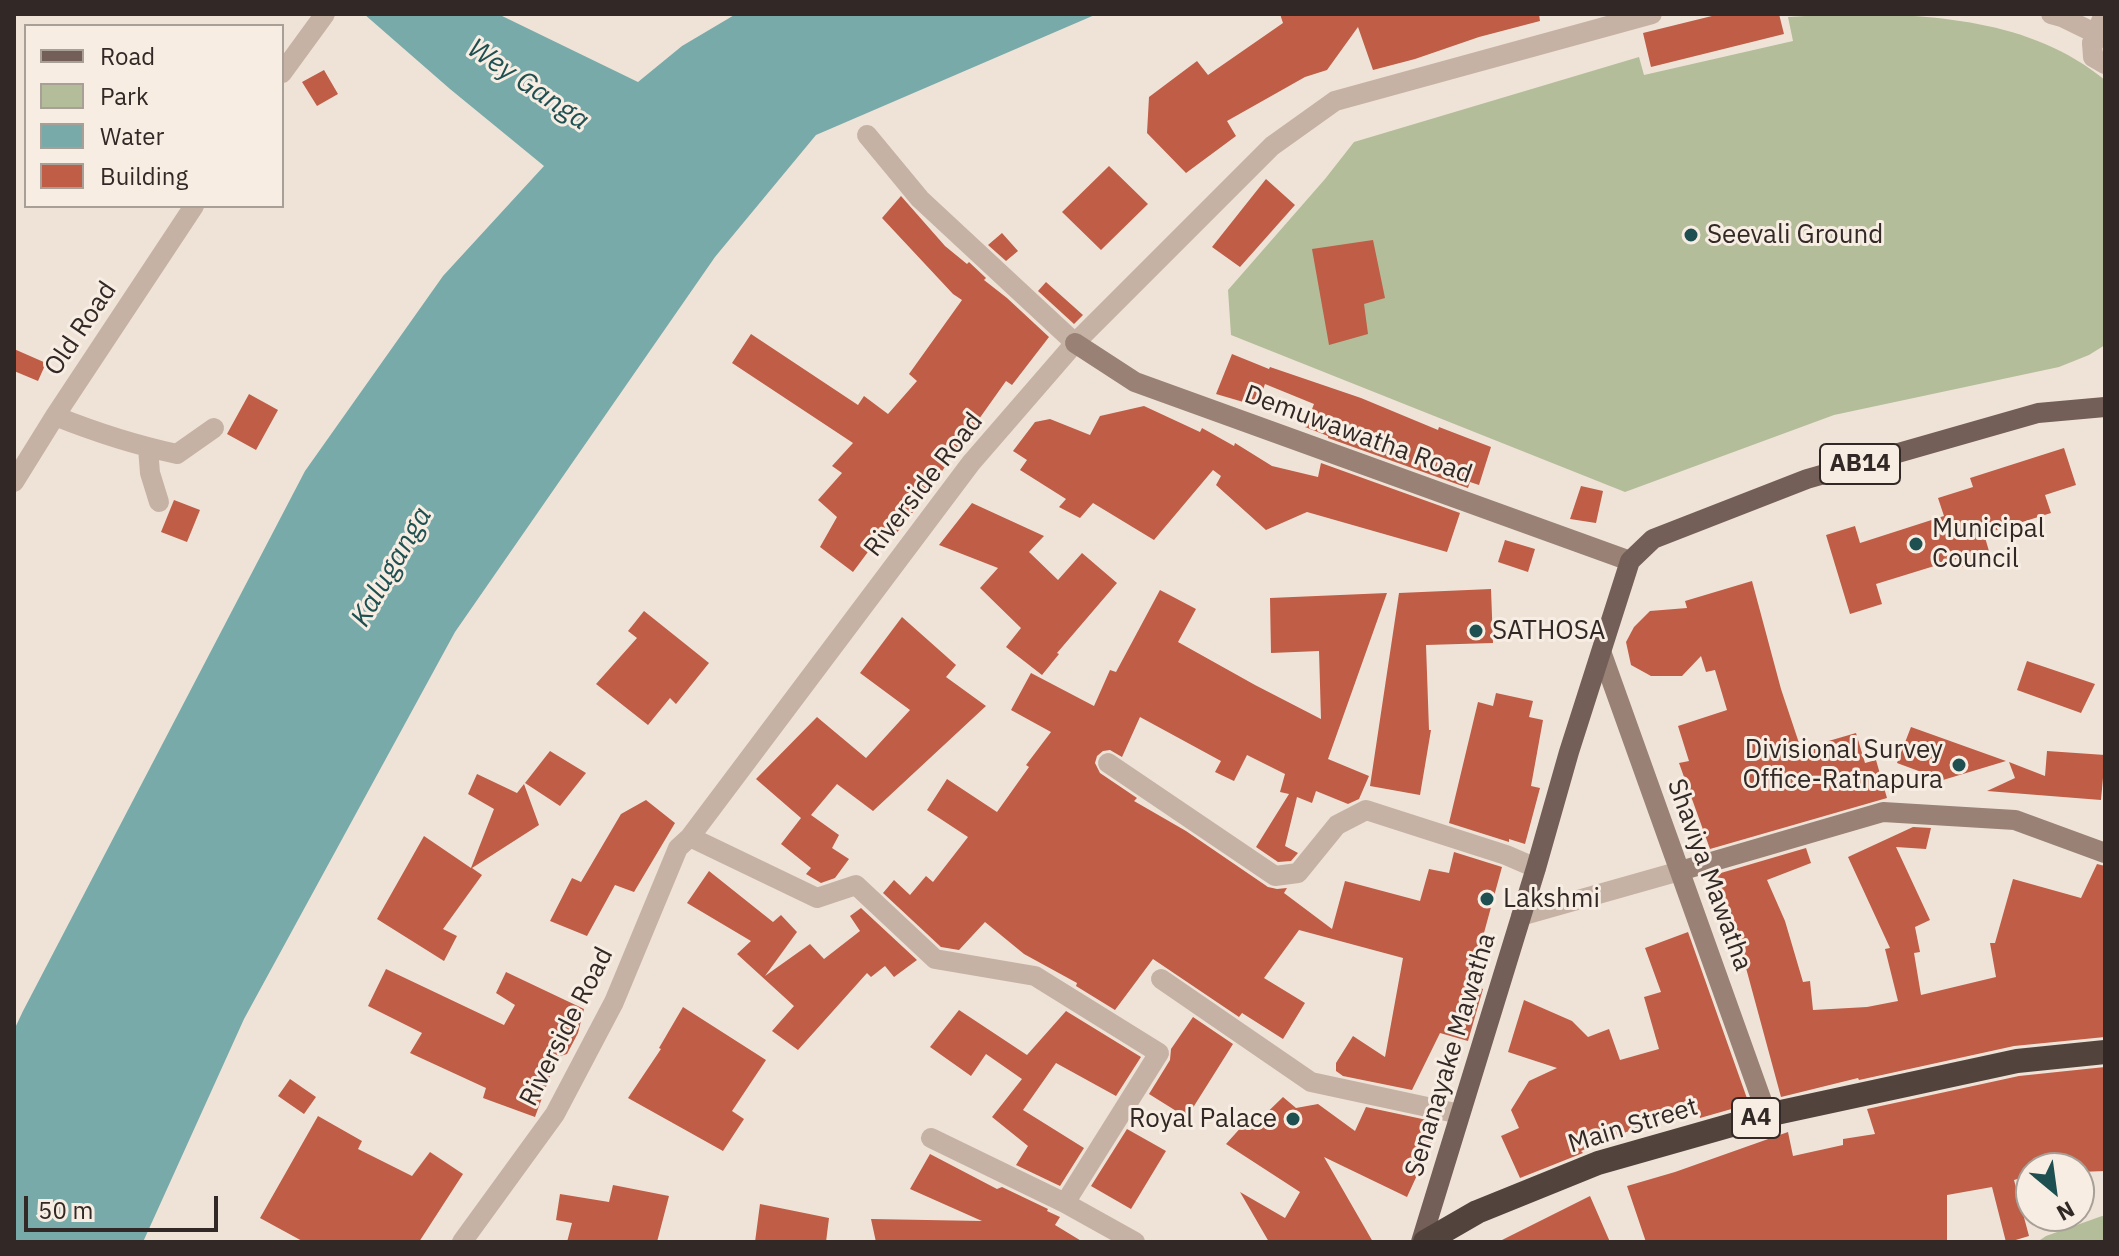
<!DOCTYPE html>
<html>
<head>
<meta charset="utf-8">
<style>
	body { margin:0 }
	#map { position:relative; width:2119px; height:1256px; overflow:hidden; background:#efe3d8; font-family:"IBM Plex Sans",sans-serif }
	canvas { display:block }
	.frame { position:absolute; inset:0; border:16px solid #322926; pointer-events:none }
	.legend { position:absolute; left:24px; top:24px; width:260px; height:184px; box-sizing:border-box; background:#f7ede3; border:2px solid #a89f97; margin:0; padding:10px 14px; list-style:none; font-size:24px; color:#322926 }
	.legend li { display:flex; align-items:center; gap:16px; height:40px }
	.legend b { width:40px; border:2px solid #a89f97 }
	.north { position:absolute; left:2015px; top:1152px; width:80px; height:80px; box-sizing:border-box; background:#f7ede3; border:2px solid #a89f97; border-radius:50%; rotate:151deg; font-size:22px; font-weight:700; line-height:32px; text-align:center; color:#322926 }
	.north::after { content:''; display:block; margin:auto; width:28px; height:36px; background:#1e5051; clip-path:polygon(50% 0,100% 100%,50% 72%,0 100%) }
	.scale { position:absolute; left:24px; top:1196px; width:194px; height:36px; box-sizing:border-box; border:4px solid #322926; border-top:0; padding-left:10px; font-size:24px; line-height:28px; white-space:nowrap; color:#322926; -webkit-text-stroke:6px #f7ede3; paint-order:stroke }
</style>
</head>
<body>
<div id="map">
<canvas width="2119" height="1256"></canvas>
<div class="frame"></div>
<ul class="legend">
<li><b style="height:10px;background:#735f57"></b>Road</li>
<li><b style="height:22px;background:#b3bd99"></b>Park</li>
<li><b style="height:22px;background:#78aaaa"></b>Water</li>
<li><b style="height:22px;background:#bf5d46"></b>Building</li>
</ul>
<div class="north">N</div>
<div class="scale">50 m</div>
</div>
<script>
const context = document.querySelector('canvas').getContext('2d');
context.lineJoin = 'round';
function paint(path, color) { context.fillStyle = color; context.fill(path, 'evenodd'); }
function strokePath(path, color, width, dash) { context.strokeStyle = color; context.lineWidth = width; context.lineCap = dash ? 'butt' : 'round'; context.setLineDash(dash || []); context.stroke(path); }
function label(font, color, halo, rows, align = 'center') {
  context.font = font + ' "IBM Plex Sans",sans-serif'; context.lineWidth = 6; context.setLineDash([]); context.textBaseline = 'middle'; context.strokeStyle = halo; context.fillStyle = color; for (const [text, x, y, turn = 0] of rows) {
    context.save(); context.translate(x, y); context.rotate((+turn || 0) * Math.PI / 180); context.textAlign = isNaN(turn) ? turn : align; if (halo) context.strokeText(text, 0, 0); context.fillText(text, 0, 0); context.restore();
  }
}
const green = new Path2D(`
	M1840,14c91,0 191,5 265,66v265l-16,10 -30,12 -225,48 -209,77 -394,-157 -3,-45 97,-111 29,-37 285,-85 5,18 149,-34 -5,-24z
	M2102,1216l3,1v25h-68l9,-6z`);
const water = new Path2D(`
	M364,14h134l140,68 44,-36 54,-32h361l-281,121 -101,122 -260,375 -211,387 -101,223h-129v-212l9,-19 282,-540 138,-195 101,-110 -94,-77z`);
const building = new Path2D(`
	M1280,14h259l1,7 -61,16 -64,22 -42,11 -15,-43 -31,43 -22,7 -78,44 9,15 -50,37 -39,-40 2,-36 48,-36 11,14 75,-52z
	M1720,14h59l5,20 -133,33 -8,-34z
	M324,70l14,24 -21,12 -15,-24z
	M1109,166l39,38 -47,46 -39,-38z
	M1266,179l29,26 -55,62 -28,-20z
	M901,196l44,50 22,18 2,-2 17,16 -2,2 23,18 42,39 -37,48 -6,-4 -98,138 -14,17 -9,-7 -32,43 -33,-25 17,-30 -19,-17 24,-27 -10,-7 21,-23 -121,-80 19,-29 107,71 6,-9 24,18 29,-33 -8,-7 53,-74 -9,-6 -71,-76z
	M1002,233l16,18 -12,10 -18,-16z
	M1373,240l12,58 -21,6 4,30 -39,11 -17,-96z
	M1046,282l37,33 -9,9 -36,-33z
	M14,349l32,14 -8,18 -24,-10z
	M1232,354l37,15 1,-2 91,31 77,32 1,-3 52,20 -12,38 -9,-3 -2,6 -140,-50v-2l-23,-9 9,-23 -49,-20 -8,22 -41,-12z
	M249,394l29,16 -22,40 -29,-16z
	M1144,406l56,26 2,-4 32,18 1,-3 37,23 46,11 3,-14 139,50 -13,39 -140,-40 -41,18 -50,-45 5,-9 -8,-6 -59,70 -61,-37 -13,15 -21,-11 7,-8 -46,-29 7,-10 -14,-9 22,-29 15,-3 40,16 10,-19z
	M2064,448l12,37 -31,10 6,18 -67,21 7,24 -32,10 -2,-9 -81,25 6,20 -32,10 -24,-79 29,-9 5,17 84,-27 -6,-18 35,-11 -3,-9z
	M1581,486l22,5 -7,32 -26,-4z
	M174,500l26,10 -13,32 -26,-10z
	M972,503l72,33 -15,16 29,28 24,-27 35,30 -60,70 2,1 -17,21 -36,-28 15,-19 -41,-40 18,-20 -59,-23z
	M1505,540l30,9 -7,23 -30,-10z
	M1752,581l29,108 20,60 55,-16 9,30 11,-3 11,38 -177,51 -31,-86 10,-2 -11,-35 49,-16 -12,-40 -9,2 -5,-16 -19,20h-31l-20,-11 -5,-23 8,-15 16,-16 37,-3 -2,-7z
	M1491,589l2,54 -67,2 3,85h2l-11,65 -50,-9 29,-193z
	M1160,590l36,19 -18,33 77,43 66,34 -2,-68 -48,2 -1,-55 117,-5 -59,166 41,17 -10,23 -11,5 -32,-13 -4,12 -15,-6 -12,49 13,7 -7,8 -13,1 -22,-15 33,-53 -9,-2 5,-18 -38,-19 -13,26 -19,-9 6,-11 -81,-44 -18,40 -12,-7 -7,1 -6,5 -2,7 5,10 37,25 -3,3 52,30 82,56 9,2 10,-1 -3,5 48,36 13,-48 75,20 9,-32 20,4 5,-21 48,15 -32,117 13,5 -15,52 -28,-8 -28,57 -69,-14 -7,-5v-8l17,-27 32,21 18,-99 -104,-28 -35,48 41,25 -22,36 -41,-26 -3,4 -86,-58 -38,51 -39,-24 1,-3 -53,-29 -39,-32 -26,28 -18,-3 -58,-54 11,-13 16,15 16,-19 7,6 35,-45 -41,-27 20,-31 50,33 32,-45 -3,-2 25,-33 -40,-22 20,-37 63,33 16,-36 6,2z
	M644,611l65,52 -33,41 -6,-6 -22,27 -52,-41 41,-46 -9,-7z
	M902,617l54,48 -10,12 40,29 -113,105 -36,-27 -26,31 28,20 -7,13 17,11 -14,19 -14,5 -15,-9 5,-6 -30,-24 20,-26 -45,-39 61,-62 49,41 44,-48 -50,-37z
	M2027,661l68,23 -14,29 -64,-23z
	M1496,693l37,8 -4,16 14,3 -12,66 9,2 -15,56 -16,-5v3l-60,-19 29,-121 15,4z
	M1911,727l95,34 -63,19 -46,-17z
	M550,751l36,22 -26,33 -35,-23z
	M2047,751l58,4 -4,45 -114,-9 28,-13 -6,-16 36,14z
	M477,774l40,19 7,-9 15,41 -67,43 10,7 -39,54 14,7 -13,25 -67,-42 47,-83 47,32 23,-59 -26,-15z
	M646,800l29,23 -41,69 -19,-7 -28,51 -37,-15 22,-43 9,4 40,-68z
	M1913,827l18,1 -5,21 -30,-2 34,73 -15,7 5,25 -6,1 7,42 75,-18 -6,-34h5l18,-64 68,19 16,-34 8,2v171l-91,9 -155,34 -1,-2 -77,19 -51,-188 -16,-34 92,-27 5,15 -44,17 18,41 18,61 7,-1 3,29 54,-3 31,-6 -13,-52 5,-1 -42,-91z
	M709,871l64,51 8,-7 16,17 -32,44 45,-32 14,15 36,-28 -10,-15 11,-8 56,52 -23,17 -9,-11 -14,11 -4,-4 -69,77 -26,-19 22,-25 -57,-52 14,-13 -64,-38z
	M1688,932l61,172 -49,14 -3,-15 -56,17 2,6 -36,13 -26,12 2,2 -63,25 -19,-42 18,-8 -8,-18 18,-29 28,-13 -49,-16 16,-52 48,21 16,16 21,-8 11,31 39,-11 -15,-52 17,-5 -16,-44z
	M386,969l118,56 11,-20 -19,-12 10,-21 78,37 -6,24 -11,21 -10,3 -22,60 -52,-19 3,-10 -76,-35 12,-20 -54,-27z
	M683,1007l83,53 -34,51 12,8 -21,32 -95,-53 33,-49 -2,-1z
	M959,1010l68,45 39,-44 75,46 -25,39 -60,-33 -33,47 61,38 -24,38 -44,-21 12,-19 -36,-29 30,-38 -36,-25 -15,22 -41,-29z
	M1193,1017l40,27 -44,70h-8l-32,-20 21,-34 1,-11z
	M2105,1067v104l-26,1v-4h-48v7l-17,5 15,56 -20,6h-3l-14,-55 -45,8v47h-301l-19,-56 48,-14 113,-40 5,24 50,-11v-6l32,-5 -8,-25 152,-33z
	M290,1079l26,18 -12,17 -26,-18z
	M1283,1097l13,11 22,-4 37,27 11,-24 75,16 -34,74 -83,-40 49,85h-104l-29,-50 45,26 15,-26 -74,-48 18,-20 6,5z
	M318,1116l44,25 -4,8 54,27 18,-24 33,22 -44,68h-115l-44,-24z
	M1127,1129l39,22 -35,58 -40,-23z
	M930,1154l67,35 5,-2 46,22 -1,2 13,6 -5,8 28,17h-207l-5,-23 111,2 -72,-32z
	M613,1185l56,11 -12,46h-90l5,-19 -16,-3 4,-26 49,8z
	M1590,1196l20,46h-112z
	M760,1204l69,14 -3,24h-71z`);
const street = new Path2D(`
	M2051,14l11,3 43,21
	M2092,43l1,14 12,7
	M282,73l43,-59
	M867,135l53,64 155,144
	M55,416c40,16 80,29 122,38l37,-26
	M148,448l2,25 9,29
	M14,482l41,-66 139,-210
	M1108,763l167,113 23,-3 39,-48 29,-15 140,45 30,13
	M690,837l127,61 39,-13 79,74 100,17 124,77 -94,150
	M1521,916l159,-45
	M1161,979l150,103 149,32
	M931,1138l134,65 70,39
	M462,1242l93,-128 59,-112 64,-154 12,-11 281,-374 104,-120 197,-197 63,-45 317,-87`);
const secondary = new Path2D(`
	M1075,343l60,39 495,179
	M1602,654l165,461
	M1680,871l203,-59 132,8 90,33`);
const primary = new Path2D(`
	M1421,1242l115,-374 33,-116 61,-191 23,-22 154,-60 231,-66 67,-6`);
const highway = new Path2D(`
	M1425,1242l52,-30 121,-49 169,-48 250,-54 88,-9`);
const streetBridge = new Path2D(`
	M2092,43l12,-29`);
const markers = [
	[1691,235,8,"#1e5051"],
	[1916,544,8,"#1e5051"],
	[1476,631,8,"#1e5051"],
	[1959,765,8,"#1e5051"],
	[1487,899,8,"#1e5051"],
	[1293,1119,8,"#1e5051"]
];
const shields = [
	[1860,464,80],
	[1756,1118,48]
];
const shieldNames = [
	["AB14",1860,464],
	["A4",1756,1118]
];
const poiNames = [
	["Seevali Ground",1707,235],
	["Municipal",1932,529],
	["Council",1932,559],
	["SATHOSA",1492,631],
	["Divisional Survey",1943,750,"right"],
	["Office-Ratnapura",1943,780,"right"],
	["Lakshmi",1503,899],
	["Royal Palace",1277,1119,"right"]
];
const streetNames = [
	["Old Road",81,329,-56],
	["Demuwawatha Road",1358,435,20],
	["Riverside Road",924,485,-52],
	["Shaviya Mawatha",1709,875,70],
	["Riverside Road",567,1027,-63],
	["Senanayake Mawatha",1451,1055,-73],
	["Main Street",1633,1126,-17]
];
const waterNames = [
	["Wey Ganga",528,85,34],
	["Kaluganga",392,567,-60]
];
paint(green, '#b3bd99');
paint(water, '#78aaaa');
paint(building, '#bf5d46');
strokePath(street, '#c6b2a5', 20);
strokePath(secondary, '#998176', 20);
strokePath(primary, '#735f57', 20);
strokePath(highway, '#53433d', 24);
strokePath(streetBridge, '#c6b2a5', 20);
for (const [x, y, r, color] of markers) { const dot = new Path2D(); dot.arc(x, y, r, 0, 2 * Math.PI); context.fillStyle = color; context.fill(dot); strokePath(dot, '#f7ede3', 3); }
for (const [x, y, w] of shields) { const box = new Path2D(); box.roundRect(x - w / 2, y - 20, w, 40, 6); context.fillStyle = '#f7ede3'; context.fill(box); strokePath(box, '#322926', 2); }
label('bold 24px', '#322926', null, shieldNames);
label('26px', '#322926', '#f7ede3', poiNames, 'left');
label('26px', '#322926', '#f7ede3', streetNames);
label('italic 28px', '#1e5051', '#f7ede3', waterNames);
</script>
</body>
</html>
